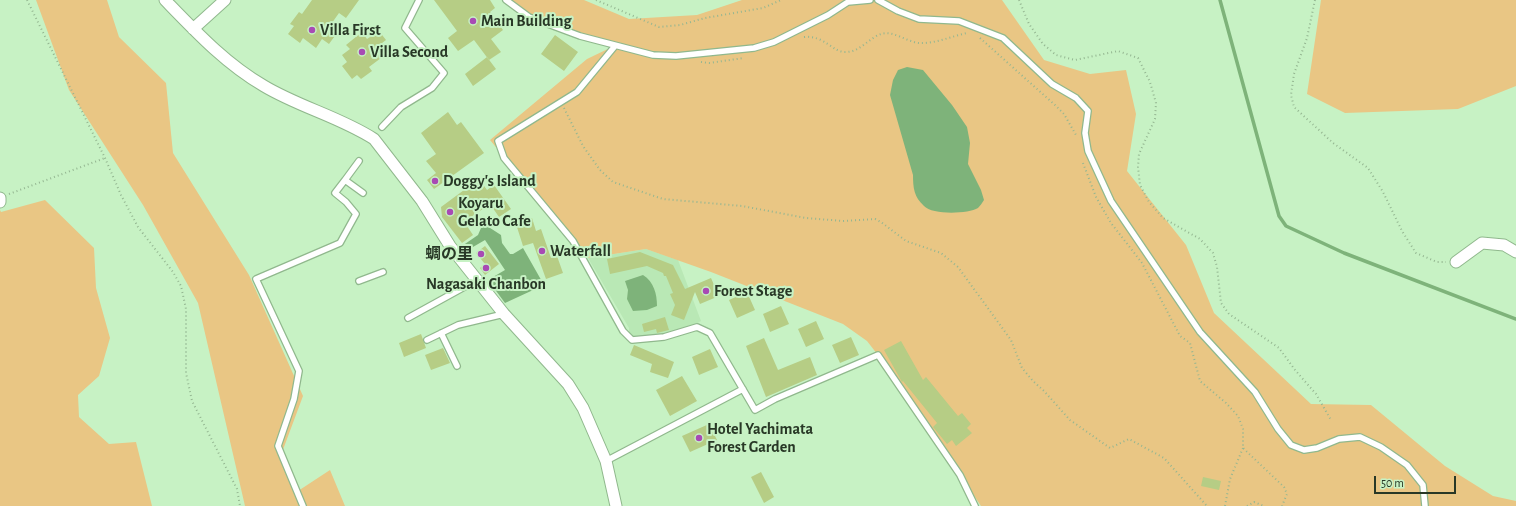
<!DOCTYPE html>
<html>
<head>
<meta charset="utf-8">
<style>
	body { margin:0 }
	#map { position:relative; width:1516px; height:506px; overflow:hidden; background:#c7f2c4; font-family:"Alegreya Sans",sans-serif }
	canvas { display:block }
	.scale { position:absolute; left:1374px; top:476px; width:82px; height:18px; box-sizing:border-box; border:2px solid #283826; border-top:0; padding-left:5px; font-size:12px; line-height:14px; white-space:nowrap; color:#283826; -webkit-text-stroke:3px #c7f2c4; paint-order:stroke }
</style>
</head>
<body>
<div id="map">
<canvas width="1516" height="506"></canvas>
<div class="scale">50 m</div>
</div>
<script>
const context = document.querySelector('canvas').getContext('2d');
context.lineJoin = 'round';
function paint(path, color) { context.fillStyle = color; context.fill(path, 'evenodd'); }
function strokePath(path, color, width, dash) { context.strokeStyle = color; context.lineWidth = width; context.lineCap = dash ? 'butt' : 'round'; context.setLineDash(dash || []); context.stroke(path); }
function label(font, color, halo, rows, align = 'center') {
  context.font = font + ' "Alegreya Sans","Noto Sans JP",sans-serif'; context.lineWidth = 4; context.setLineDash([]); context.textBaseline = 'middle'; context.strokeStyle = halo; context.fillStyle = color; for (const [text, x, y, turn = 0] of rows) {
    context.save(); context.translate(x, y); context.rotate((+turn || 0) * Math.PI / 180); context.textAlign = isNaN(turn) ? turn : align; if (halo) context.strokeText(text, 0, 0); context.fillText(text, 0, 0); context.restore();
  }
}
const built = new Path2D(`
	M646,249l32,11 23,61 -30,16 -42,1v-10l-41,-70z`);
const green = new Path2D(`
	M36,0h71l12,37 47,46 7,70 76,122 54,121 -22,59 17,36 32,-21 15,36h-100l-47,-203 -55,-98 -74,-115z
	M506,0h78l45,19 68,-4 45,-15h260l42,60 46,14 36,-4 10,44 -9,57 59,74 28,68 97,91 60,1 74,61 48,30 23,5v5h-535l-93,-138 -21,-27 -24,-17 -132,-52 -65,-23 -58,9 -98,-118 97,-81 27,-13 -93,-32z
	M1321,0h195v86l-58,23 -113,4 -38,-19z
	M45,200l49,48 2,40 14,50 -11,38 -21,19 1,22 30,27 27,-2 16,64h-152v-296l1,2z`);
const water = new Path2D(`
	M907,67l16,3 29,35 15,22 3,16 -2,21 13,26 3,10c-2,3 -4,6 -6,8 -10,6 -46,7 -54,-2 -10,-9 -11,-18 -11,-31l-23,-80 3,-15 5,-10z
	M487,226l14,9 1,8 8,11h3l10,-6 21,37 -39,18 -17,-23 17,-10 -20,-30 -19,11 -4,-5 16,-11 3,-7z
	M643,275c11,7 14,19 14,31l-10,4 -14,1 -6,-12 1,-9 -3,-9z`);
const stream = new Path2D(`
	M1220,0l59,216 7,10 58,27 172,66`);
const building = new Path2D(`
	M312,0h47l-13,18 -7,-5 -10,14 8,6 -8,11 -7,-5 -6,9 -13,-10 -3,5 -12,-9 6,-8 -4,-2 9,-12 3,2z
	M434,0h56l5,8 -5,4 13,18 -12,9 10,13 -12,8 -15,-20 -16,11 -10,-13 9,-7z
	M379,31l7,9 -12,9 7,9 -12,9 3,4 -11,8 -4,-4 -5,4 -10,-13 5,-4 -5,-7 8,-6 -4,-4 16,-13 5,7z
	M555,35l23,17 -14,19 -23,-17z
	M487,57l9,12 -23,17 -8,-12z
	M448,112l9,13 4,-3 23,31 -50,36 -7,-9 9,-7 -10,-12 10,-7 -15,-21z
	M479,179l8,11 7,-5 17,24 -12,8 -9,-13 -19,13 3,4 -7,5 6,9 -11,8 -20,-26 -1,-10z
	M532,218l4,13 5,-2 10,29 6,-2 6,17 -17,6 -13,-36 -10,3 -7,-22z
	M485,246l14,18 -14,11 -5,-7 5,-4 -9,-11z
	M640,252l33,13 12,24 26,-11 8,18 -19,8 -5,-12 -11,28 -13,-5 4,-10 -5,-11 3,-1 -7,-17h-2l-1,-3 -16,-7 -37,8 -3,-15z
	M747,292l8,18 -18,8 -8,-18z
	M781,306l8,18 -19,8 -7,-18z
	M665,317l4,13 -12,3 -1,-4 -12,3 -2,-8z
	M816,321l8,18 -18,8 -8,-18z
	M421,334l5,14 -22,9 -5,-14z
	M851,337l8,18 -19,8 -8,-18z
	M764,338l14,32 32,-13 7,18 -51,22 -20,-51z
	M901,341l22,39 3,-3 32,39 4,-3 9,11 -4,4 5,5 -16,13 -4,-6 -5,4 -14,-17 4,-4 -34,-42 -1,1 -18,-32z
	M634,345l40,17 -6,16 -18,-6 2,-8 -22,-9z
	M443,348l7,15 -19,7 -6,-15z
	M710,349l8,18 -19,8 -7,-18z
	M682,376l15,25 -27,15 -14,-26z
	M709,424l8,16 -27,12 -8,-16z
	M761,472l13,25 -10,6 -13,-26z
	M1203,477l18,4 -2,9 -18,-4z`);
const path = new Path2D(`
	M27,0l78,158 16,37 17,32 35,45 8,14 5,23v64l6,28 45,88 3,17
	M596,0l63,27 21,-2 25,-7 58,-10 18,-8
	M1019,0l10,24 14,20 13,11 19,5 43,-9 20,7 12,24 6,21 -1,16 -16,35 -1,13 2,18 9,17 14,16 37,21 13,14 4,14 4,36 8,11 50,34 16,22 21,24 15,26
	M1315,0l-8,38 -13,36 -3,21 3,12 39,36 35,25 15,24 19,39 14,22 21,9h9
	M804,37c21,-2 29,16 42,15 14,0 23,-14 35,-18 12,-4 26,8 38,9 16,1 33,-7 48,-10
	M980,38l75,67 9,9 12,21
	M701,62l8,1 35,-5
	M564,108l19,38 17,24 13,12 50,17 79,7 64,12 37,3 32,-2 6,3 25,19 35,12 17,14 53,73 11,28 11,13 11,10 26,29 40,28 19,-9 35,19 43,48
	M1083,163l13,34 15,26 31,40 38,73 10,7 10,38 26,22 12,13 5,13v19l41,39 3,7 -5,12
	M9,194l96,-36
	M1225,506l5,-27 13,-31
	M1247,506l7,-4 10,4`);
const lane = new Path2D(`
	M506,0l23,17 51,19 73,19 23,1 78,-8 20,-6 54,-27 20,-13 22,-2
	M878,0l20,11 21,8 40,2 44,17 49,46 24,14 12,13 -3,22 3,18 23,50 89,131 55,60 23,37 13,16 13,5 13,-2 22,-9 21,-2 21,10 26,18 16,20 2,21
	M615,46l-38,46 -79,49 6,17 69,83 50,90 9,9 32,-3 33,-10 13,6 45,77 20,-11 103,-44 82,120 15,31
	M382,127l19,-20 31,-19 12,-15 -39,-45 14,-28
	M359,161l-14,19 18,13
	M359,281l24,-9
	M408,318l69,-38
	M441,333l16,33
	M427,340l31,-15 46,-11
	M606,461l137,-72
	M303,506l-25,-60 16,-47 5,-28 -43,-92 84,-36 16,-29 -10,-12 -11,-9 10,-13`);
const street = new Path2D(`
	M165,0c31,32 61,64 99,86 35,21 76,31 110,53l48,62 28,45 54,68 64,70 15,24 23,53 10,45
	M193,29l32,-29
	M0,198v4
	M1456,262l26,-19 22,2 12,7`);
const markers = [
	[473,21,4,"#a84ab4"],
	[312,30,4,"#a84ab4"],
	[362,52,4,"#a84ab4"],
	[435,181,4,"#a84ab4"],
	[450,212,4,"#a84ab4"],
	[542,251,4,"#a84ab4"],
	[481,254,4,"#a84ab4"],
	[486,268,4,"#a84ab4"],
	[706,291,4,"#a84ab4"],
	[699,438,4,"#a84ab4"]
];
const poiNames = [
	["Main Building",481,21],
	["Villa First",320,30],
	["Villa Second",370,52],
	["Doggy's Island",443,181],
	["Koyaru",458,203],
	["Gelato Cafe",458,221],
	["Waterfall",550,251],
	["蜩の里",473,254,"right"],
	["Nagasaki Chanbon",486,284,"center"],
	["Forest Stage",714,291],
	["Hotel Yachimata",707,429],
	["Forest Garden",707,447]
];
paint(built, '#b9e8b5');
paint(green, '#e9c684');
paint(water, '#7eb37a');
strokePath(stream, '#7eb37a', 3.5);
paint(building, '#b6cd85');
strokePath(lane, '#90b88d', 8);
strokePath(street, '#90b88d', 13);
strokePath(path, '#94b691', 2, [1, 3]);
strokePath(lane, '#fff', 5.5);
strokePath(street, '#fff', 11);
for (const [x, y, r, color] of markers) { const dot = new Path2D(); dot.arc(x, y, r, 0, 2 * Math.PI); context.fillStyle = color; context.fill(dot); strokePath(dot, '#c7f2c4', 1.5); }
label('bold 16px', '#283826', '#c7f2c4', poiNames, 'left');
</script>
</body>
</html>
